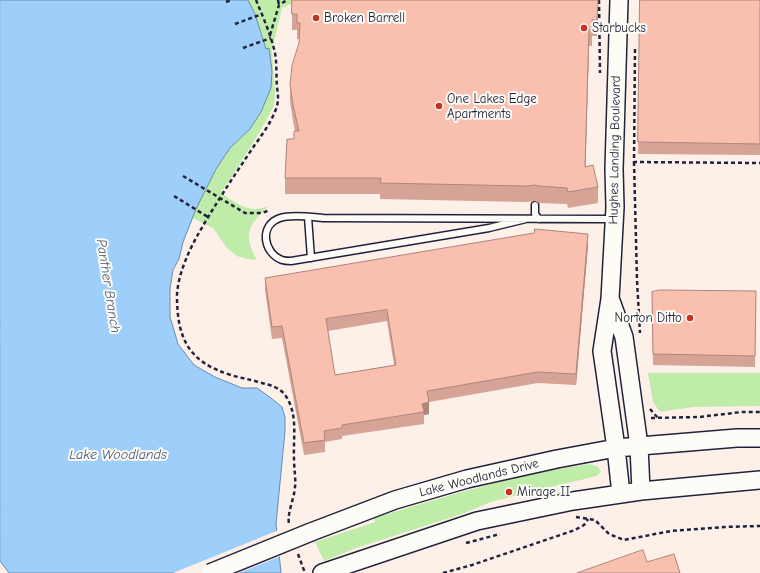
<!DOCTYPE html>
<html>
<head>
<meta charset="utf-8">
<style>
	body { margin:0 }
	canvas { display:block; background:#fcf0e9 }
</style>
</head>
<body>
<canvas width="760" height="573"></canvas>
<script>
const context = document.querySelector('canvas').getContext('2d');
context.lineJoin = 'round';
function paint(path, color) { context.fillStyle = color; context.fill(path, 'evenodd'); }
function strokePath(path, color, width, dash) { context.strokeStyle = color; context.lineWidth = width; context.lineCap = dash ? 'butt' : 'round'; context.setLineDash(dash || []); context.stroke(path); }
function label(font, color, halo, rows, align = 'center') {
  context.font = font + ' "Comic Neue",sans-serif'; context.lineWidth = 4; context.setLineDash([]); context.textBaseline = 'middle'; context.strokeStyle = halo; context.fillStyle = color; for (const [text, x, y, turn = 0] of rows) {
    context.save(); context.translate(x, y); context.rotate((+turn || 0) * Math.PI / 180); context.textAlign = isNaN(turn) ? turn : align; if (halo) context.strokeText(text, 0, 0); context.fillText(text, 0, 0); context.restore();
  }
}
const green = new Path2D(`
	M248,0h46v2l-12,6 -10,43 3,42 -1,13 -18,32 -35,55c17,11 27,21 48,13 -20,18 -27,29 -12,54l-10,-1 -10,-3 -10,-8 -14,-20 -21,-10 3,-6 -21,-19 23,13 19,-37 14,-21 20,-19 11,-17 5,-63 -11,-35z
	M648,373h112v33l-67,1 -33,5 -7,-10z
	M590,464l8,3 3,5 -5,4 -11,3 -48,11 -46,12 -29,12 -106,34 -32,13 -9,-19 60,-20 -1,-4c71,-21 142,-44 216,-54z`);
const water = new Path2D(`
	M0,0h248l7,14 11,35 3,-1 3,23 -1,17 -10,24 -11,17 -20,19 -14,21 -20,40 -13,33 -4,17 -6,11 -3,18v29l8,27 16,21 21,12 27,11h15l14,10 11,9 3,10v14l-9,93 5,49h-272l-9,-12z`);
const pier = new Path2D(`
	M279,530l2,26 -42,17h-66z`);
const path = new Path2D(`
	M256,0c7,17 15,35 19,53 2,11 1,23 2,34 1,8 2,14 -1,22 -5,14 -15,27 -24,40 -18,27 -36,54 -52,82 -11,19 -22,43 -23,64 0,43 11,67 54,80 9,3 18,4 27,7 12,3 23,5 29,16 11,18 6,41 7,61 0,10 2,19 1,28 -1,13 -8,25 -6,37
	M278,0l1,5
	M599,0l1,73
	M226,2l5,-2
	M235,24l27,-10
	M270,35l9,-30 8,-5
	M243,48l28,-10
	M635,49l-1,113 126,1
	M634,162l3,118 3,53
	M183,176l62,37h17l8,-3
	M174,196l34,21
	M650,409l8,9
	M651,418l48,-1 43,-5h18
	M576,517l19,3 14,14 15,6 47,-9 53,-4 36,-1
	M466,543l34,-9
	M298,554l7,19
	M443,573l29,-8 103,-35 9,-5 4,-6`);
const lane = new Path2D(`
	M535,205v9l4,5
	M308,217l3,41
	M526,219l-37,9 -198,33c-2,0 -6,0 -9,-1 -19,-7 -23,-35 -2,-42 11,-4 32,-1 43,0l290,1`);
const secondary = new Path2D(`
	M619,0l-5,169 1,38 -5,92 -8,52 14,97 5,46
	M611,301l13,36 15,109 2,45
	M311,532l84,-32 72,-21 90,-20 59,-11 121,-10h23
	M322,573l155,-52 96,-20 68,-10 119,-11`);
const secondaryBridge = new Path2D(`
	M210,573l101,-41`);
const wall = new Path2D(`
	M640,0h120v155l-122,-1z
	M598,11l-1,25h-5v10h-3l-4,121 13,20v16l-30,5 -1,-4 -28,-1 -4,-2 -10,1 -145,-3v-5h-95v-16l9,-39 1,-8 -2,-10 -3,-20v-16l9,-42v-4h-2v-9h-5v-16z
	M588,245l-12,140 -38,-2 -109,19v12l-5,1v9l-82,12v3l-17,3v10l-21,3 -22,-117 -10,1 -7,-49v-12zM387,321l7,44 -59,10 -7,-44z
	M756,291l-1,76 -102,-2 -1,-62z`);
const shadedWall = new Path2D(`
	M598,0v11l-1,25v-16z
	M589,30v16l-4,137v-16z
	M588,234v11l-12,140v-11z
	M429,402v12l-5,1 -2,-11z`);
const building = new Path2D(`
	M292,0h306l-1,20h-5v9l-3,1 -4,137 8,-2 5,22 -30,5 -1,-4 -28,-2 -4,-1 -10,1 -145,-3 1,-5h-96l2,-39h7v-8h5l-6,-26 -3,-20 2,-20 7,-22 1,-20h-3v-9h-5z
	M640,0h120v144l-122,-2z
	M535,229l53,5 -12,140 -38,-2 -111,19 2,11 -7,2 2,8 -82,13v3l-18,3 1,9 -21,3 -22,-117 -10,1 -7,-49 269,-45zM387,310l9,55 -61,10 -9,-56z
	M660,290l96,1 -1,65 -102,-2 -1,-62z
	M643,550l4,12 27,-8 6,19h-103z`);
const markers = [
	[316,18,4,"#c8321e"],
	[584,28,4,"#c8321e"],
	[439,106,4,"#c8321e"],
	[690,318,4,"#c8321e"],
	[509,492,4,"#c8321e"]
];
const poiNames = [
	["Broken Barrell",324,18],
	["Starbucks",592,28],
	["One Lakes Edge",447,99],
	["Apartments",447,114],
	["Norton Ditto",682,318,"right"],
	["Mirage II",517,492]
];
const streetNames = [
	["Hughes Landing Boulevard",615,150,-89],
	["Lake Woodlands Drive",479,478,-14]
];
const waterNames = [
	["Panther Branch",108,286,81],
	["Lake Woodlands",118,455]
];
paint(green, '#bfeca9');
paint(water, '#9dcffa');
strokePath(water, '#6c8aae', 1);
paint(pier, '#fcf0e9');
strokePath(lane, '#22223b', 9);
strokePath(secondary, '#22223b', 20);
strokePath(path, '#22223b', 2.5, [4, 3]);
strokePath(lane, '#fdfcf7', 6);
strokePath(secondary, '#fdfcf7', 17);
strokePath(secondaryBridge, '#22223b', 20, []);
strokePath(secondaryBridge, '#fdfcf7', 17);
paint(wall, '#d6a496');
paint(shadedWall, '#ae867a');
paint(building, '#f9bfaf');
strokePath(building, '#ae867a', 1);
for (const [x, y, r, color] of markers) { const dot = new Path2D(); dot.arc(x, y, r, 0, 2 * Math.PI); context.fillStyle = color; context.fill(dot); strokePath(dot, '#fdfcf7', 1.5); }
label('13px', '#22223b', '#fdfcf7', poiNames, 'left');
label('13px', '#22223b', '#fdfcf7', streetNames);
label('italic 14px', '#475674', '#fdfcf7', waterNames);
</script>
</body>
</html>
